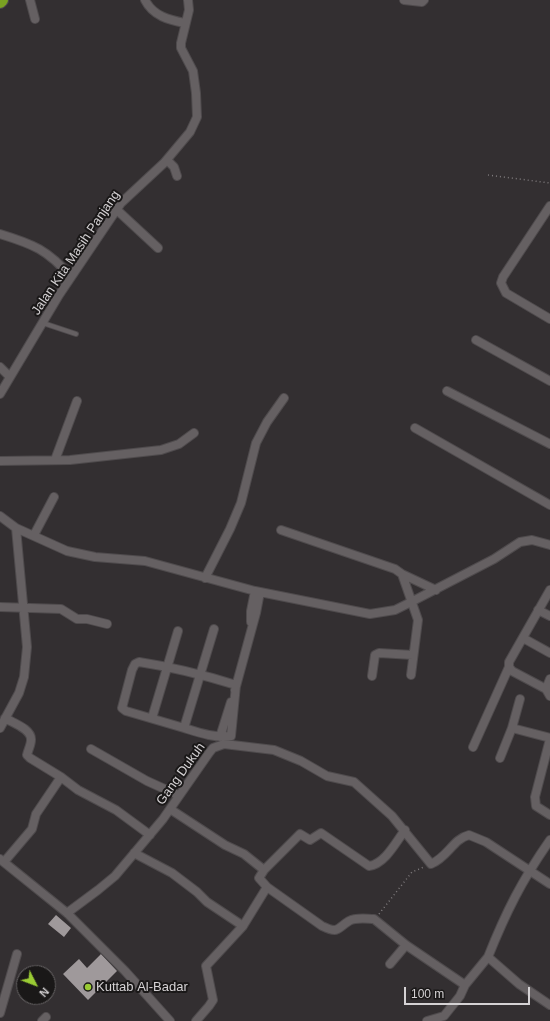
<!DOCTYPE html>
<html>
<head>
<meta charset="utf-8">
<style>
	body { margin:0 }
	#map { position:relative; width:550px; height:1021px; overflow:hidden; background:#332f31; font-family:Arial,sans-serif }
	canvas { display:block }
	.north { position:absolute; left:16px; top:965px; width:40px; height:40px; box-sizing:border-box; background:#1a1818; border:1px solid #656263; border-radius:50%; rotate:132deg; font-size:11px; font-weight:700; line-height:16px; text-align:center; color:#d5d2d4 }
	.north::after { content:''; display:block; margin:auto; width:14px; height:18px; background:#9acb34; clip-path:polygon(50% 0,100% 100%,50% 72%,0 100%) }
	.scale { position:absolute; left:404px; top:987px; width:126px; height:18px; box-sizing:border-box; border:2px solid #d5d2d4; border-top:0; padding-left:5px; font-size:12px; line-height:14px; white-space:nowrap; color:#d5d2d4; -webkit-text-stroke:3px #1a1818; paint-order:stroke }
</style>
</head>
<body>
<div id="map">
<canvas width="550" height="1021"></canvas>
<div class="north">N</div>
<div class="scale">100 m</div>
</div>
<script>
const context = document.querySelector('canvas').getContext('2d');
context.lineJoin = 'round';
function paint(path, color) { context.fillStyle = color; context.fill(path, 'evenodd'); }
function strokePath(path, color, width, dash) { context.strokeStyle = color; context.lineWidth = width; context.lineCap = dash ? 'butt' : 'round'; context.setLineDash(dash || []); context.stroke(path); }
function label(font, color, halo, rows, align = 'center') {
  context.font = font + ' Arial,sans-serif'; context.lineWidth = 4; context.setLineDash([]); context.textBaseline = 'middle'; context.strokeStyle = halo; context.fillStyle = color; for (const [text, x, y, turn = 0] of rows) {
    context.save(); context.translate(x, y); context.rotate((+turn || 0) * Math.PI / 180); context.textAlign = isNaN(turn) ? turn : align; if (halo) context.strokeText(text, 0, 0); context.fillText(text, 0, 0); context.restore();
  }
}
const building = new Path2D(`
	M56,915l15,13 -7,9 -16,-13z
	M101,954l16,17 -29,29 -25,-26 16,-15 8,9z`);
const path = new Path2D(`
	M488,175l62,8
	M379,914l33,-42 12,-5`);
const lane = new Path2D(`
	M43,323l33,11`);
const street = new Path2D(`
	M30,0l5,19
	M145,0c8,16 24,20 40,23
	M404,0l18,2 2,-2
	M167,160l7,7 3,9
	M550,206l-47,71 -2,6 5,10 44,26
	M117,210l41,38
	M0,234c33,10 48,16 71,43
	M476,340l74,41
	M0,367l10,10
	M447,391l103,53
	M0,394l59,-99 62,-92 43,-40 26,-31 7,-15 -1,-24 -3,-22 -12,-23v-5l8,-33 -1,-10
	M415,428l135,77
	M55,460l22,-59
	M0,461l70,-1 91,-10 18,-6 15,-11
	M0,516l16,12 11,119 -3,30 -5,16 -19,35
	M16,528l51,23 28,6 50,4 110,30 115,23 25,-4 16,-8 83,-43 26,-17 12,-2 18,5
	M281,530l114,39 7,5 16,46 -7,55
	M34,535l20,-38
	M402,574l34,16
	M205,578l25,-49 11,-26 15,-60 11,-21 17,-24
	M550,590l-41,72v5l3,4 34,18 4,7
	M0,607l61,2 16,10h10l20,5
	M538,610l12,6
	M251,622v-11l4,-20
	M523,638l27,15
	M372,676l3,-21 4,-2 34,2
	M546,689l4,-10
	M235,690l21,-77 4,-21
	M5,718c8,5 27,11 26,22 0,5 -3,10 -4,15l3,3 31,19 17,13 38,20 34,25
	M152,718l26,-87
	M184,728c16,5 30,10 47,8l5,-51c-32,-10 -64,-18 -97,-23l-4,2 -3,6 -10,38 4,3 58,17 30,-99
	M512,728l8,-29
	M220,737l11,-35
	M550,739l-15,58 1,9 14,9
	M473,747l36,-80
	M91,749l56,32 31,14
	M500,758l12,-30 38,10
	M170,809l55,36 19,9 20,16
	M134,853l38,20 25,19 10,10 36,24 24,-39 55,39c17,8 14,3 27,-5 7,-4 18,-2 25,-2l32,26 59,40
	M0,859l67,54 58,58 45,50
	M4,862l28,-33 4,-15 25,-37
	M267,887l-8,-9 5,-8 36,-36 10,6 11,-7 48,33c16,-2 27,-24 36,-36
	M67,913l31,-23 17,-14 48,-57 46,-66 4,-5 11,-4 50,6 27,11 26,15 27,6 38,34 39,48c17,-7 22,-25 38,-29l17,7 64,42
	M488,957c18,-45 34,-77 62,-117
	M390,964l16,-19
	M0,1013l17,-59
	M42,1021l4,-4
	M196,1021l13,-15 4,-6 -7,-34 37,-40
	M427,1021l17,-5 16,-20 5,-11 23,-28 31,27 31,21`);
const highway = new Path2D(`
	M0,2l2,-2`);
const markers = [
	[88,987,4,"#9acb34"]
];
const streetNames = [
	["Jalan Kita Masih Panjang",76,253,-56],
	["Gang Dukuh",181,774,-54]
];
const poiNames = [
	["Kuttab Al-Badar",96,987]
];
paint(building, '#9f999b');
strokePath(lane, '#4f4b4d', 6);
strokePath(street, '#4f4b4d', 10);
strokePath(highway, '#4f4b4d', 14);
strokePath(path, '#7f7b7d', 1.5, [1, 3]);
strokePath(lane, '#656062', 4);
strokePath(street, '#656062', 8);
strokePath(highway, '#7aa222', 12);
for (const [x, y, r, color] of markers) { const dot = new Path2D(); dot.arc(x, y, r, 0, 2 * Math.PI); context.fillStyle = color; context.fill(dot); strokePath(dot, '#1a1818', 1.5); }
label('13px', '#d5d2d4', '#1a1818', streetNames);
label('13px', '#d5d2d4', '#1a1818', poiNames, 'left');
</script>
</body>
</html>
